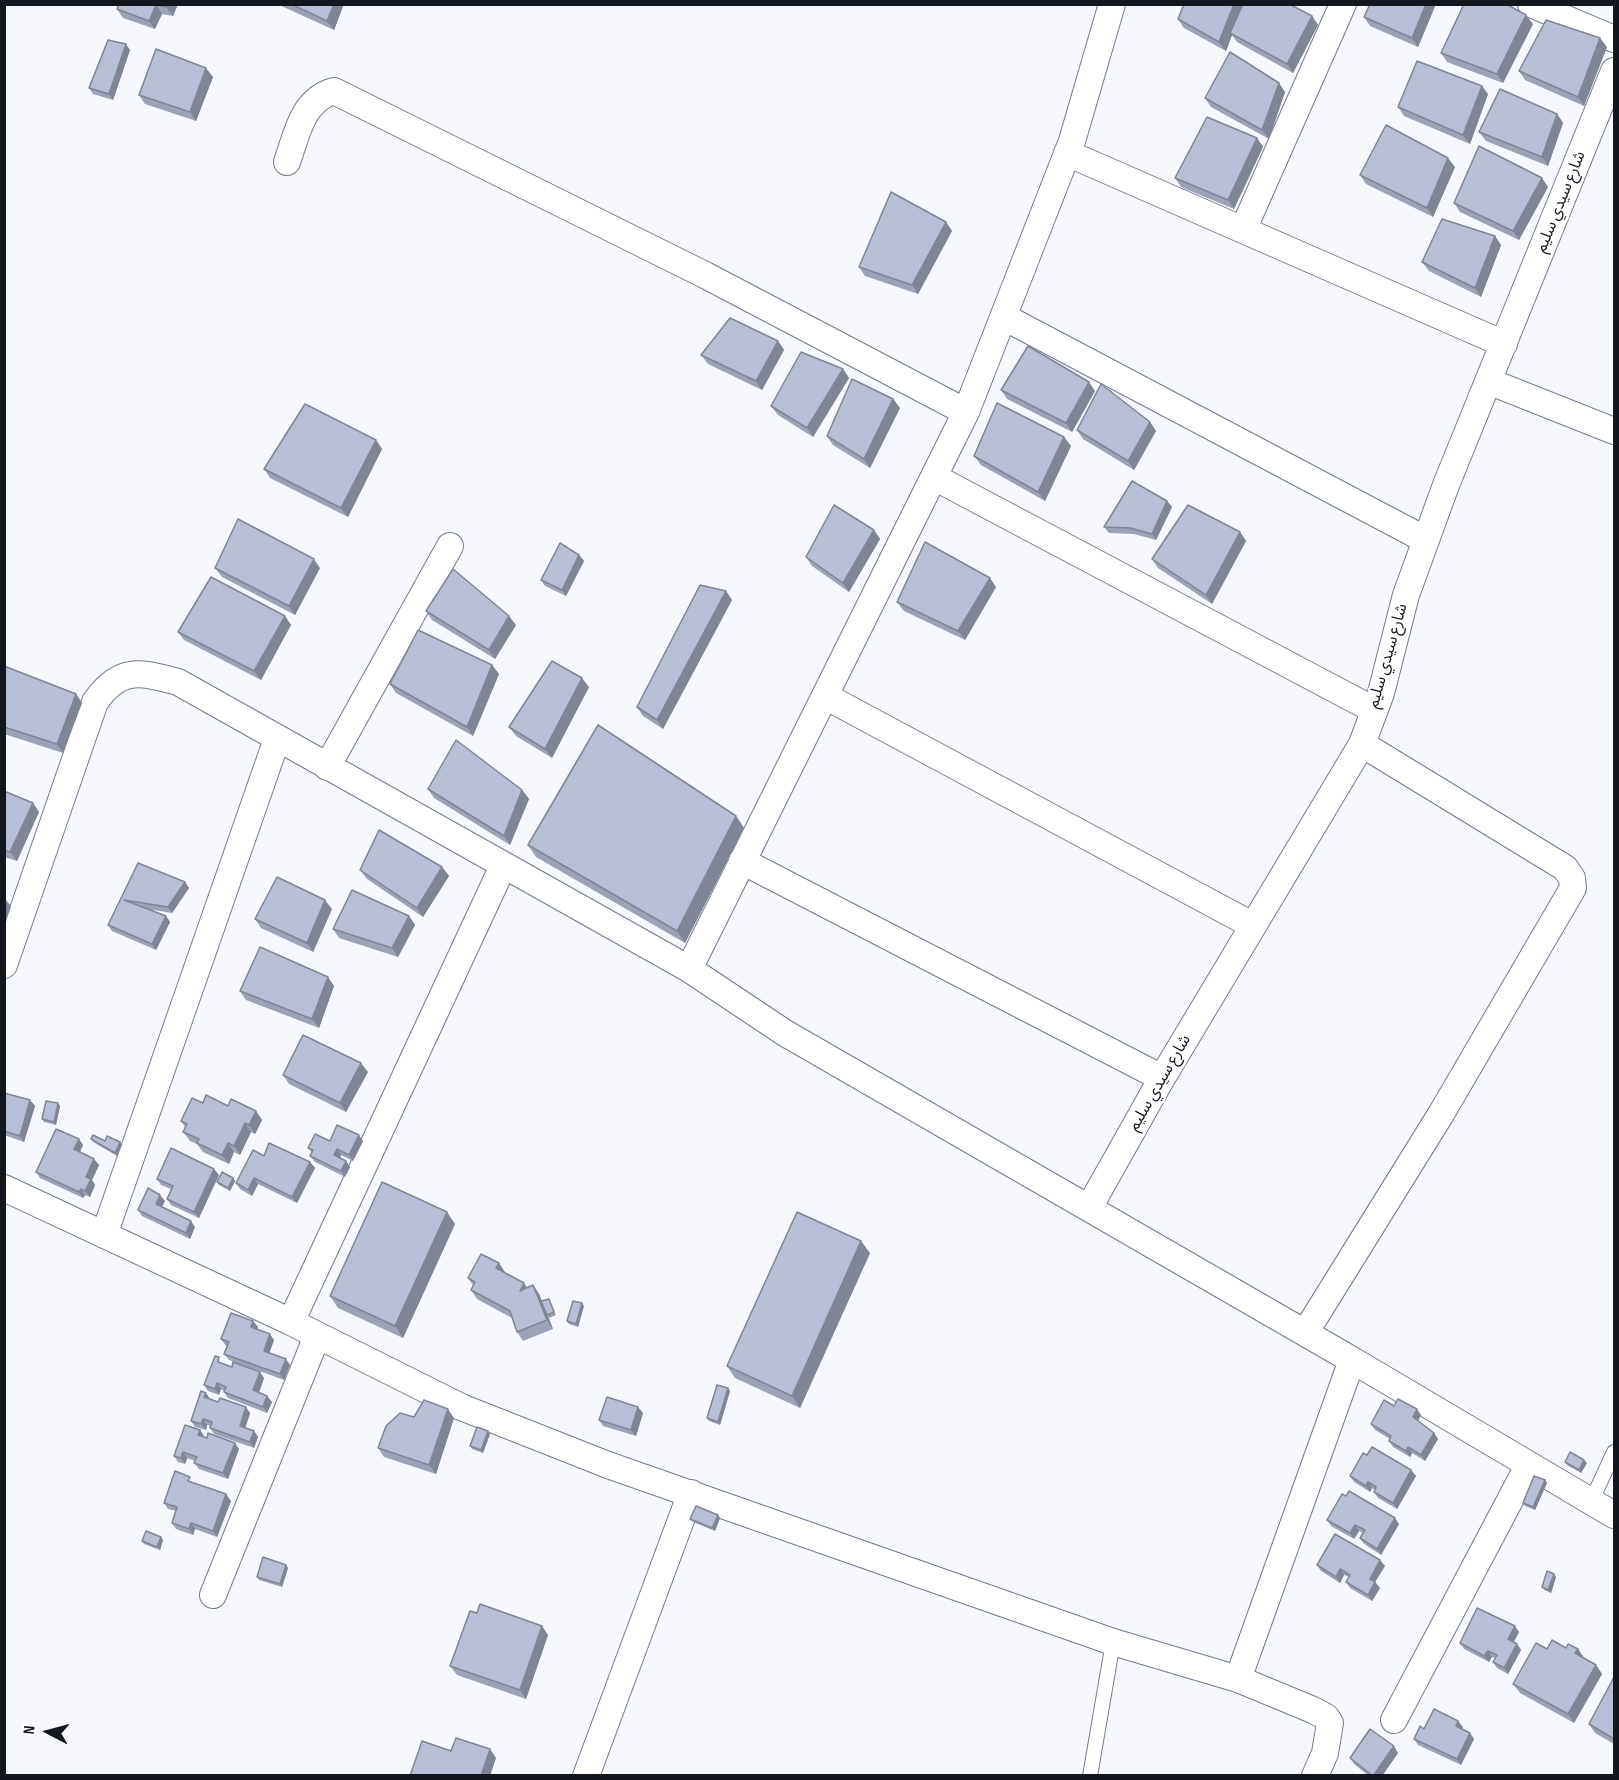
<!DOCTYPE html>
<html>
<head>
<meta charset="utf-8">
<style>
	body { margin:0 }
	#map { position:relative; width:1619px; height:1780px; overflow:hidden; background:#f6f8fd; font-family:"Sofia Sans Condensed",sans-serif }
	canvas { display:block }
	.frame { position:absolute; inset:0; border:6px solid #14161e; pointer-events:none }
	.north { position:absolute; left:18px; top:1702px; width:60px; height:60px; -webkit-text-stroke:4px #fff; paint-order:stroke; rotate:276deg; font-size:16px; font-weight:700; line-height:24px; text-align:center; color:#14161e }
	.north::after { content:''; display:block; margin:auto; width:21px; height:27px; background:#14161e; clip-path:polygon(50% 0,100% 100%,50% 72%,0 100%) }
</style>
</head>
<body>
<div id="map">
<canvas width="1619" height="1780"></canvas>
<div class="frame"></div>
<div class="north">N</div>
</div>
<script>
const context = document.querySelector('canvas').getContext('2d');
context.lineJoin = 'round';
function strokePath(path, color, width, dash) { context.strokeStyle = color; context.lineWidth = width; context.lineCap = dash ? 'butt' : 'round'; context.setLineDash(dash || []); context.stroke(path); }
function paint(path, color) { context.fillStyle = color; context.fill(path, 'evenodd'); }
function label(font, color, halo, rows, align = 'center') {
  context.font = font + ' "Sofia Sans Condensed","Noto Sans Arabic",sans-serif'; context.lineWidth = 5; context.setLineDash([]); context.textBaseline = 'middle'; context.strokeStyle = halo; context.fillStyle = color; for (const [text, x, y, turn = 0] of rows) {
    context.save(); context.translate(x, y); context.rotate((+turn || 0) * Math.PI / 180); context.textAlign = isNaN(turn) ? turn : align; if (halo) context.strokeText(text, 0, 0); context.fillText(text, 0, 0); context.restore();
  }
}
const lane = new Path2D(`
	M1591,1502l23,-50
	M1090,1776l23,-134`);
const street = new Path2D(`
	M1112,4l-40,137 -106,271 -277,557 96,64 567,327 -114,319
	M1531,4l83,35
	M1067,153l437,191
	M287,162c10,-28 15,-62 47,-71l371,184 261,137
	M1243,230l100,-226
	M1004,317l422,223
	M1488,381l126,50
	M934,477l440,233
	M825,696l427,229
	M327,767l123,-221
	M742,861l420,217
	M4,965l91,-263c25,-36 45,-30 83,-20l511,287
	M4,1188l287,134 170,85 147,58 505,177 125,37 75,31 13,7 4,6 -5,30 -10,23
	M1090,1206l72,-128 200,-334 19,-51 25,-98 40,-110 168,-414
	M104,1235l173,-496
	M291,1322l212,-456
	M1305,1333l136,-219 132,-226 -1,-10 -7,-10 -203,-124
	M1352,1360l262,155
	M213,1595l104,-259
	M1394,1720l134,-254
	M586,1776l105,-283`);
const wall = new Path2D(`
	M119,4h59l-5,12 -11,-2 -7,15 -32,-11 -6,-9z
	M277,4h67l-10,26z
	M1436,4l-18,43 -48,-21 -6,-9z
	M1312,16l6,9 -25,48 -56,-31 -5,-7 -6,16 -42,-23 -6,-9z
	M1533,24l-30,59 -56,-21 -6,-9z
	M1607,47l-23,59 -59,-26 -6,-9z
	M130,50l-17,50 -20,-6 -4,-6z
	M213,77l-17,44 -51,-17 -6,-9z
	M1285,92l-16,47 -58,-32 -6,-9z
	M1488,94l-18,50 -66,-28 -6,-9z
	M1557,114l6,9 -15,43 -62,-25 -7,-9z
	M1257,138l6,9 -29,62 -53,-22 -6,-9z
	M1455,167l-22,50 -67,-33 -6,-9z
	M1548,187l-29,53 -59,-28 -6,-9z
	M946,222l6,9 -34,63 -53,-18 -6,-9z
	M1495,236l6,9 -20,52 -52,-26 -7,-9z
	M778,341l6,9 -22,40 -54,-26 -7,-9z
	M843,369l6,9 -36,59 -35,-22 -7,-9z
	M1001,390l94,1 -23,41 -65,-33z
	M893,399l7,9 -30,60 -37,-23 -6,-9z
	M1150,422l6,9 -22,39 -51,-31 -6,-9z
	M1064,437l7,9 -26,55 -64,-36 -7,-9z
	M376,440l6,9 -34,68 -78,-39 -6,-9z
	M1167,501l5,6 -16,33 -22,-6 -25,-1 -5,-6z
	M874,530l6,9 -31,53 -37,-26 -6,-9z
	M1240,532l6,9 -34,63 -54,-36 -6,-9z
	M579,555l5,6 -18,35 -21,-10 -4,-6z
	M215,568h105l-25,47 -73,-38z
	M996,587l-31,53 -61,-29 -7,-9z
	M726,591l6,9 -69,129 -20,-13 -6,-9z
	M426,611l90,14 -21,34 -63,-39z
	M285,616l6,9 -30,55 -77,-40 -6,-8z
	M492,665l7,9 -26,62 -77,-43 -6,-9z
	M4,666l72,28 6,9 -19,50 -59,-19z
	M589,687l-37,71 -36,-22 -7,-9z
	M428,789l94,1 7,9 -19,46 -76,-47z
	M4,791l29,12 6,9 -22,49 -13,-4z
	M736,816l8,12 -59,115 -149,-86 -8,-12z
	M138,863l47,19 4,6 -17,25 -25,-4 19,7 4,6 -14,28 -44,-19 -4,-6z
	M442,867l7,9 -26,41 -56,-38 -7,-9z
	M332,909l-19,43 -52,-24 -6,-9z
	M409,916l6,9 -17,32 -59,-19 -6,-9z
	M334,986l-15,42 -73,-28 -6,-9z
	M368,1072l-22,40 -57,-28 -6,-9z
	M4,1093l26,7 5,6 -11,36 -20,-7z
	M58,1103l2,3 -4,19 -12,-3 -2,-3z
	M203,1103l25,3 28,5 6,9 -7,14 -4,-2 -11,23 -6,-3 -5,12 -26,-12 -6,-8 -7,-3 -7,-9 2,-5 -4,-6z
	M79,1139l4,6 -3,7 19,13 -7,15 3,5 -5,12 -5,-2 -2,3 -43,-20 -4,-6z
	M91,1139l29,3 2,3 -5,11 -24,-14z
	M330,1141h33l-10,20 -12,-6 -1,3 10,9 -5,10 -30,-15 -5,-6 2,-3 -4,-5z
	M264,1156l46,6 5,6 -18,35 -39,-19 -6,12 -12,-7 -4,-6z
	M219,1175l-20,43 -28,-13 -4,-6 4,-10 -10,-4 -4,-6z
	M233,1178l2,3 -5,10 -11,-6 -2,-3z
	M165,1201l-3,6 33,20 -5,12 -48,-23 -4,-6z
	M455,1224l-52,114 -65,-30 -8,-12z
	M870,1253l-70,155 -65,-30 -8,-12z
	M505,1272v1l22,15 6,-3 6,9 3,7 7,-2 7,16 -7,3 4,11 -30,12 -6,-9 -5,-14 -35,-19 -6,-9 2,-5 -5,-7z
	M584,1306l-6,21 -9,-3 -2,-3z
	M253,1321l5,6 -1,2 17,11 -5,13 21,12 -6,15 -55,-20 -5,-6 3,-8h-1l-5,-7z
	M224,1364l40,14 -5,14 8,4 5,6 -5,11 -39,-15 -4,-6v-1l-3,-2 -2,6 -11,-4 -4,-6z
	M728,1388l2,3 -10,34 -11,-4 -2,-3z
	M206,1393l4,6 40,14 -5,15 9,3 4,6 -4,11 -40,-14 -4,-6 1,-2 -4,-1 -1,5 -11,-3 -4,-6z
	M1394,1406l27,9 -3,6 16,12 4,6 -13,22 -13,-8 -2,4 -17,-10 -4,-6 1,-2 -15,-9 -4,-6z
	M643,1413l-7,23 -33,-10 -4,-6z
	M414,1417l40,1 -18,56 -52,-17 -6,-9z
	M200,1430l4,6v1l35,12 -11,30 -29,-10 -5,-6 1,-2 -8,-3 -2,6 -7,-2 -4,-6z
	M488,1431l2,3 -7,19 -11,-4 -2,-3z
	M1367,1455l44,15 5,6 -19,33 -19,-11 -4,-6 1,-2 -3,-2 -2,4 -16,-10 -4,-6z
	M1565,1462l22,1 -6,10 -14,-8z
	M1545,1480l2,3 -12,27 -10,-4 -2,-3z
	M194,1483l37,18 -14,36 -22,-8 -2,6 -17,-6 -4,-6 4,-12 -8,-2 -4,-6z
	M718,1515l2,3 -5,13 -22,-9 -3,-3z
	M1327,1520l72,4 -18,31 -17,-11 -4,-6 3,-5 -4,-2 -5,8 -23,-13z
	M163,1540l-3,10 -16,-6 -2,-3z
	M286,1565l2,3 -6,19 -23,-7 -2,-3z
	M1317,1565l68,1 -10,16 5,6 -8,13 -22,-13 -4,-6 3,-5 -5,-2 -4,8 -19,-12z
	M1556,1577l-5,16 -7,-3 -2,-3z
	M477,1613l71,22 -22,64 -69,-24 -7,-9z
	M1519,1632l-5,10 3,2 4,6 -13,24 -11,-6 -4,-6 2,-4 -3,-1 -3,5 -25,-13 -4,-6z
	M1566,1648l12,1 6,9 12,7 6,9 -28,49 -54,-30 -7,-9 34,-35z
	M1614,1677v67l-19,-11 -6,-9z
	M1463,1727l-1,1 12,11 -13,26 -43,-20 -4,-6 10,-10z
	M1398,1753l-16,23h-13l-15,-12 -4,-6z`);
const shadedWall = new Path2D(`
	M167,4h11l-5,12 -7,-9z
	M334,4h10l-10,26 -7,-9z
	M1234,4h9l-13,29 2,2 -6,16 -7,-9z
	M1426,4h10l-18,43 -6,-9z
	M156,5l6,9 -7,15 -6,-8z
	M1526,15l7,9 -30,59 -6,-9z
	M1312,16l6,9 -25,48 -6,-9z
	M1600,38l7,9 -23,59 -6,-9z
	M126,44l4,6 -17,50 -4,-6z
	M206,68l7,9 -17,44 -6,-9z
	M1279,83l6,9 -16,47 -7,-9z
	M1482,86l6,8 -18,50 -7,-9z
	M1557,114l6,9 -15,43 -6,-9z
	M1257,138l6,9 -29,62 -6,-9z
	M1448,158l7,9 -22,50 -6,-9z
	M1542,178l6,9 -29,53 -6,-9z
	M946,222l6,9 -34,63 -6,-9z
	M1495,236l6,9 -20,52 -6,-9z
	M778,341l6,9 -22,40 -6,-9z
	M843,369l6,9 -36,59 -6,-9z
	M1089,382l6,9 -23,41 -6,-9z
	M893,399l7,9 -30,60 -6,-9z
	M1150,422l6,9 -22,39 -6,-9z
	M1064,437l7,9 -26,55 -7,-9z
	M376,440l6,9 -34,68 -7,-9z
	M1167,501l5,6 -16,33 -4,-6z
	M874,530l6,9 -31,53 -6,-9z
	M1240,532l6,9 -34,63 -6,-9z
	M579,555l5,6 -18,35 -4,-6z
	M314,559l6,9 -25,47 -6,-9z
	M990,578l6,9 -31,53 -7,-9z
	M726,591l6,9 -69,129 -6,-9z
	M285,616l6,9 -30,55 -7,-9z
	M509,616l7,9 -21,34 -6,-9z
	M492,665l7,9 -26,62 -6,-9z
	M582,678l7,9 -37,71 -7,-9z
	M76,694l6,9 -19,50 -6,-9z
	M522,790l7,9 -19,46 -6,-9z
	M33,803l6,9 -22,49 -7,-9z
	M736,816l8,12 -59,115 -8,-12z
	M442,867l7,9 -26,41 -6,-9z
	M185,882l4,6 -17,25 -4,-6z
	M4,898l7,8 -7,22z
	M325,900l7,9 -19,43 -6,-9z
	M166,916l4,6 -14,28 -4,-6z
	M409,916l6,9 -17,32 -6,-9z
	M328,977l6,9 -15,42 -7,-9z
	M361,1063l7,9 -22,40 -6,-9z
	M30,1100l5,6 -11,36 -4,-6z
	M58,1103l2,3 -4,19 -2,-3z
	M256,1111l6,9 -7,14 -6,-9z
	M245,1123l6,9 -11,23 -6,-9z
	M359,1135l4,6 -10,20 -4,-6z
	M79,1139l4,6 -5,11 -4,-7z
	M120,1142l2,3 -5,11 -2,-3z
	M228,1143l6,9 -5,12 -7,-9z
	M337,1149l4,6 -3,6 -4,-6z
	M94,1159l5,6 -7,15 3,5 -5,12 -5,-6 1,-14z
	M346,1161l4,6 -5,10 -4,-6z
	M310,1162l5,6 -18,35 -5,-6z
	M214,1169l5,6 -20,43 -5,-6z
	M233,1178l2,3 -5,10 -2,-3z
	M254,1178l4,6 -6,12 -4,-6z
	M81,1189l4,6 -2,3 -4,-6z
	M160,1195l5,6 -5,9 -4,-6z
	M447,1212l8,12 -52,114 -8,-12z
	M191,1221l4,6 -5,12 -4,-6z
	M861,1241l9,12 -70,155 -8,-12z
	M499,1263l6,9 -2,5 -7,-9z
	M524,1283l6,9 -10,-1z
	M533,1285l6,9 8,20v1l6,14 -6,-9z
	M582,1303l2,3 -6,21 -2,-3z
	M253,1321l5,6 -3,6 -4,-6z
	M270,1334l4,6 -6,17 -4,-6z
	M286,1359l4,6 -6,15 -4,-6z
	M260,1372l4,6 -6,18 -5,-6z
	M217,1383l4,6 -2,6 -4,-6z
	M728,1388l2,3 -10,34 -2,-3z
	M206,1393l4,6 -1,4 -5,-6z
	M267,1396l5,6 -5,11 -4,-6z
	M246,1407l4,6 -6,19 -4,-6z
	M638,1407l5,6 -7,23 -5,-6z
	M448,1409l6,9 -18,56 -7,-9z
	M1417,1409l4,6 -4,8 -4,-6z
	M203,1419l4,6 -1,5 -5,-6z
	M200,1430l4,6 -2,5 -4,-6z
	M254,1431l4,6 -4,11 -4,-6z
	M488,1431l2,3 -7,19 -2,-3z
	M1434,1433l4,6 -13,22 -4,-6z
	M235,1443l4,6 -11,30 -5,-6z
	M1408,1447l4,6 -2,4 -4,-6z
	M183,1452l4,6 -2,6 -4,-6z
	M1584,1460l3,3 -6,10 -2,-3z
	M1411,1470l5,6 -19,33 -4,-6z
	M1545,1480l2,3 -12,27 -2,-3z
	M1368,1482l4,6 -2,4 -4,-6z
	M226,1494l5,7 -14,36 -4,-6z
	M718,1515l2,3 -5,13 -3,-3z
	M1395,1518l4,6 -18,31 -4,-6z
	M191,1523l4,6 -2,6 -4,-6z
	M1355,1525l4,6 -5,8 -4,-6z
	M161,1537l2,3 -3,10 -3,-3z
	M1380,1560l5,6 -10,16 5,6 -8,13 -4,-6 2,-16z
	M286,1565l2,3 -6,19 -2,-3z
	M1340,1569l4,6 -4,8 -4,-6z
	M1554,1574l2,3 -5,16 -3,-3z
	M542,1626l6,9 -22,64 -6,-9z
	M1515,1626l4,6 -7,13 -4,-6z
	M1517,1644l4,6 -13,24 -4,-6z
	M1578,1649l6,9 -9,-5z
	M1488,1651l4,6 -3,5 -5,-6z
	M1596,1665l6,9 -28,49 -6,-9z
	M1458,1721l5,6 -3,5 -4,-6z
	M1470,1733l4,6 -13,26 -4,-6z
	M1394,1746l4,7 -16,23h-9z
	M490,1749l6,9 -6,18h-9z`);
const building = new Path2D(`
	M119,4h48l-1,3 -10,-2 -7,16 -32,-12z
	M291,4h43l-7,17z
	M1184,4h50l-15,38 -41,-23z
	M1243,4h46l23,12 -25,48 -57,-31z
	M1370,4h56l-14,34 -48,-21z
	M1464,4h42l20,11 -29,59 -56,-21z
	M1546,20l54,18 -22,59 -59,-26z
	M108,40l18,4 -17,50 -20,-6z
	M156,49l50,19 -16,44 -51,-17z
	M1230,52l49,31 -17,47 -57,-32z
	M1417,61l65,25 -19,49 -65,-28z
	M1500,89l57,25 -15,43 -63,-25z
	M1207,117l50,21 -29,62 -53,-22z
	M1386,125l62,33 -21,50 -67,-33z
	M1479,146l63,32 -29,53 -59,-28z
	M891,192l55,30 -34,63 -53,-18z
	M1442,219l53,17 -20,52 -53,-26z
	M730,318l48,23 -22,40 -55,-26z
	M1028,346l61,36 -23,41 -65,-33z
	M801,352l42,17 -36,59 -36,-22z
	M852,379l41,20 -29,60 -37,-23z
	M1101,384l49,38 -22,39 -51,-31z
	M997,403l67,34 -26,55 -64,-36z
	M305,404l71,36 -35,68 -77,-39z
	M1132,481l35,20 -15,33 -22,-6 -26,-1z
	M834,505l40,25 -31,53 -37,-26z
	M1188,505l52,27 -34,63 -54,-36z
	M238,519l76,40 -25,47 -74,-38z
	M925,542l65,36 -32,53 -61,-29z
	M560,543l19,12 -17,35 -21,-10z
	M453,569l56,47 -20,34 -63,-39z
	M211,577l74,39 -31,55 -76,-39z
	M700,585l26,6 -69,129 -20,-13z
	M418,630l74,35 -25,62 -77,-43z
	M552,661l30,17 -37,71 -36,-22z
	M4,666l72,28 -19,50 -53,-17z
	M598,725l138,91 -59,115 -149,-86z
	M456,740l66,50 -18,46 -76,-47z
	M4,791l29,12 -23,49 -6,-2z
	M379,830l63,37 -25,41 -57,-38z
	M138,863l47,19 -17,25 -44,-7 42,16 -14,28 -44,-19z
	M277,877l48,23 -18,43 -52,-24z
	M352,890l57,26 -17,32 -59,-19z
	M260,947l68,30 -16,42 -72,-28z
	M303,1035l58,28 -21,40 -57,-28z
	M4,1093l26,7 -10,36 -16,-5z
	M206,1095l22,11 3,-7 25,12 -7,14 -4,-2 -11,23 -6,-3 -6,12 -25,-12 2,-4 -16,-7 4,-8 -6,-3 11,-23 11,5z
	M46,1101l12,2 -4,19 -12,-3z
	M337,1125l22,10 -10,20 -12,-6 -3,6 12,6 -5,10 -31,-15 3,-6 -5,-2 7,-14 15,7z
	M56,1129l23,10 -5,10 20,10 -8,18 5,2 -6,12 -4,-2 -2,3 -43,-20z
	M93,1135l12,6 2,-5 13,6 -5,11 -24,-14z
	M269,1143l41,19 -18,35 -38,-19 -6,12 -12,-7 17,-33 11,6z
	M171,1148l43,21 -20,43 -27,-13 6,-13 -16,-7z
	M222,1172l11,6 -5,10 -11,-6z
	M382,1182l65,30 -52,114 -65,-30z
	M148,1188l12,7 -4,9 35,17 -5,12 -48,-23z
	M797,1212l64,29 -69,155 -65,-30z
	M481,1254l18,9 -3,5 28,15 -4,8 13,-6 14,35 -30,12 -7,-21 -39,-21 4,-8 -7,-4z
	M549,1299l5,13 -7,3 -6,-14z
	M573,1301l9,2 -6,21 -9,-3z
	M231,1313l22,8 -2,6 19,7 -6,17 22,8 -6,15 -56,-20 5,-12 -8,-3z
	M215,1356l4,1 -1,5 14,5 1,-5 27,10 -7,18 14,6 -4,11 -39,-15 2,-5 -9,-4 -2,6 -11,-4z
	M717,1385l11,3 -10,34 -11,-4z
	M201,1391l5,2 -2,4 14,5 2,-4 26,9 -6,19 14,5 -4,11 -40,-14 2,-6 -9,-3 -2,5 -10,-3z
	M607,1397l31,10 -7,23 -32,-10z
	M1398,1399l19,10 -4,8 21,16 -13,22 -13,-8 -2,4 -17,-10 2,-5 -20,-12 13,-24 10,6z
	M424,1400l24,9 -19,56 -51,-17 8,-22 14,-13 14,4z
	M185,1425l15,5 -2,5 9,3 1,-5 27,10 -12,30 -29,-10 3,-6 -14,-5 -2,6 -7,-2z
	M477,1427l11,4 -7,19 -11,-4z
	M1372,1447l39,23 -18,33 -19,-11 2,-5 -8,-5 -2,4 -16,-10 13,-23 4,2z
	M1570,1452l14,8 -5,10 -14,-8z
	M175,1471l15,6 -2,4 38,13 -13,37 -22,-8 -2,6 -17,-6 5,-16 -13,-4z
	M1534,1476l11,4 -12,27 -10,-4z
	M1349,1491l46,27 -18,31 -17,-11 5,-8 -10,-5 -5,8 -23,-13 15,-26 4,2z
	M696,1506l22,9 -6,13 -22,-9z
	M146,1531l15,6 -4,10 -15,-6z
	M1335,1534l45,26 -10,19 5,3 -7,13 -22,-13 4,-7 -10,-6 -4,8 -19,-12z
	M263,1557l23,8 -6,19 -23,-7z
	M1547,1571l7,3 -6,16 -6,-3z
	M480,1604l62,22 -22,64 -70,-24 20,-55 7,2z
	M1477,1608l38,18 -7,13 9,5 -13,24 -11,-6 4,-7 -9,-4 -4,5 -24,-13z
	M1552,1640l14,8 2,-4 10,5 -3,4 21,12 -28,49 -55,-30 23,-41 11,6z
	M1614,1677v62l-25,-15z
	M1434,1709l24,12 -2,5 14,7 -13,26 -43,-20 6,-13 4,3z
	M1370,1729l24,17 -21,30 -23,-18z
	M456,1738l34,11 -9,27h-71l12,-35 29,10z`);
const streetNames = [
	["شارع سيدي سليم",1561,202,-68],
	["شارع سيدي سليم",1388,656,-74],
	["شارع سيدي سليم",1160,1083,-60]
];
strokePath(lane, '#747a8f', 16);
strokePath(street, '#747a8f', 28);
strokePath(lane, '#fff', 14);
strokePath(street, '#fff', 26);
paint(wall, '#9da3b7');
paint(shadedWall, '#808595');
paint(building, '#b7bed5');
strokePath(building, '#808595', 1.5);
label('16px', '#14161e', '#fff', streetNames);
</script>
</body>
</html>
